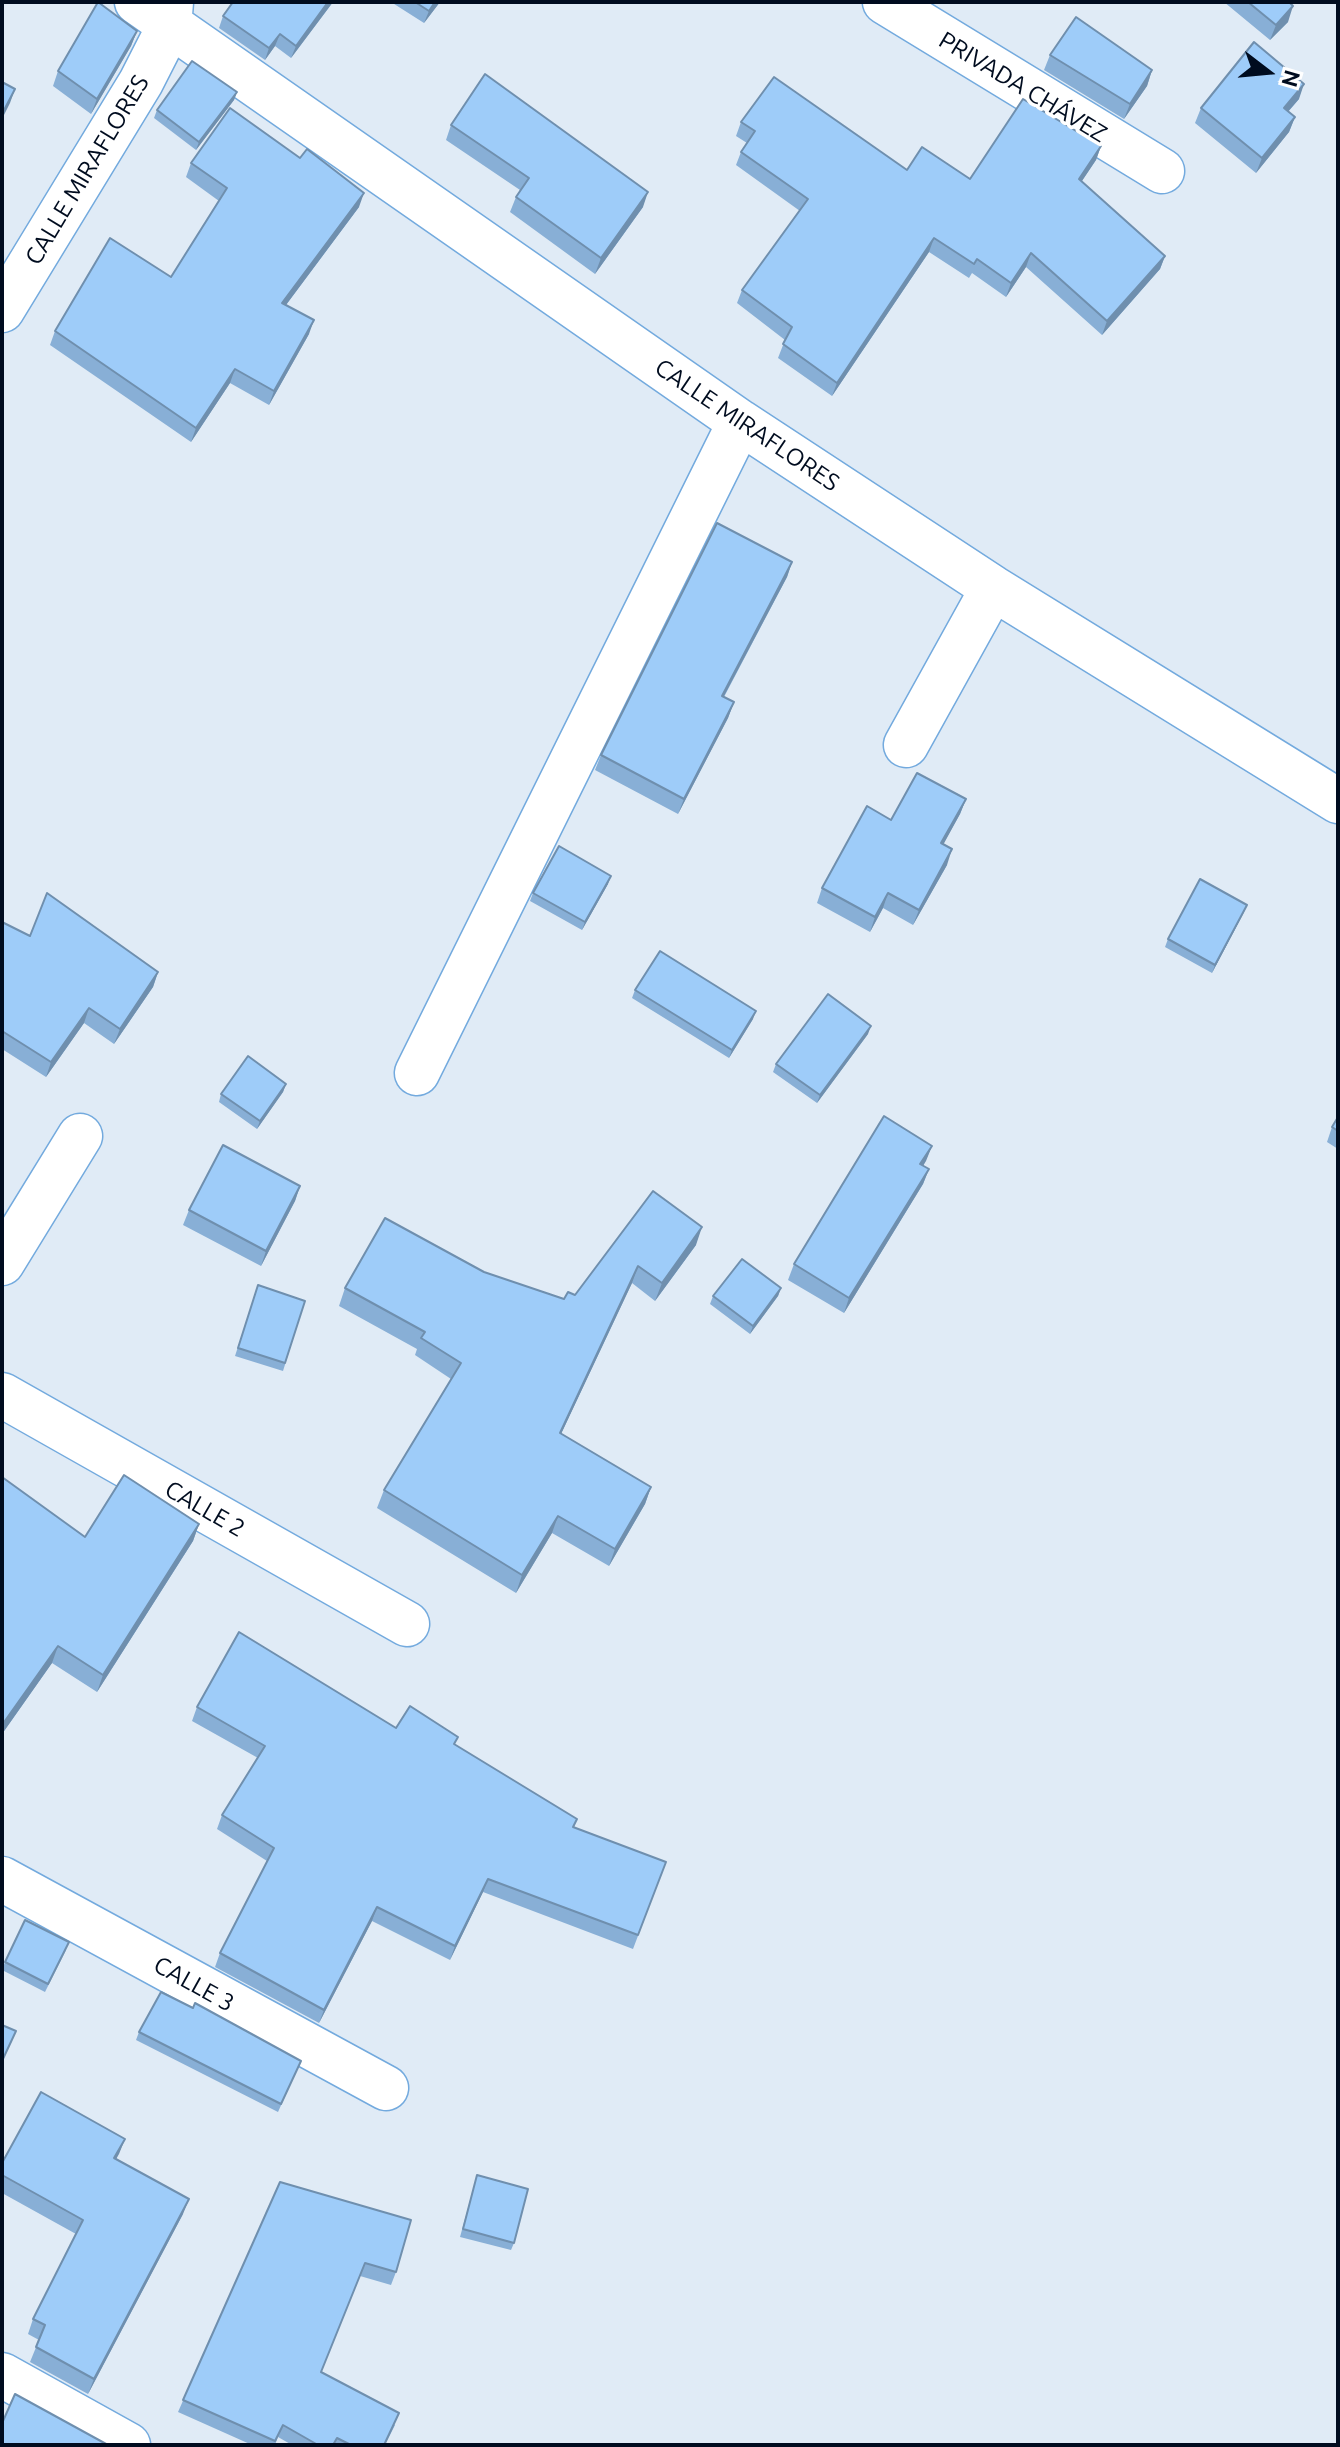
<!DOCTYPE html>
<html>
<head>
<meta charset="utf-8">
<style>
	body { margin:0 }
	#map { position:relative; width:1340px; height:2447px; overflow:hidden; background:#e0ebf6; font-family:Ubuntu,sans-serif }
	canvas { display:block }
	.frame { position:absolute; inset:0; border:4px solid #000c1f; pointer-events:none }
	.north { position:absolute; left:1228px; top:32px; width:80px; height:80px; -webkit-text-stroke:6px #fff; paint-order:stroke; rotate:106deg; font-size:22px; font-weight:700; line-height:32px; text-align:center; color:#000c1f }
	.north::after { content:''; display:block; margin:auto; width:28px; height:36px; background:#000c1f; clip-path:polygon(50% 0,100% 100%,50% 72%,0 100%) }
</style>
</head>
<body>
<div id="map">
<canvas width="1340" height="2447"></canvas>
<div class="frame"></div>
<div class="north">N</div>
</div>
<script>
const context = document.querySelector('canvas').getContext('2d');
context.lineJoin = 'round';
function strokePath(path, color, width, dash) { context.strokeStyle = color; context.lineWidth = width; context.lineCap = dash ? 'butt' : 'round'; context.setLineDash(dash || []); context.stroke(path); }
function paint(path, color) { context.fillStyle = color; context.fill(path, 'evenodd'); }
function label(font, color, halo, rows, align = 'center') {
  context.font = font + ' Ubuntu,sans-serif'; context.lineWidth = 7; context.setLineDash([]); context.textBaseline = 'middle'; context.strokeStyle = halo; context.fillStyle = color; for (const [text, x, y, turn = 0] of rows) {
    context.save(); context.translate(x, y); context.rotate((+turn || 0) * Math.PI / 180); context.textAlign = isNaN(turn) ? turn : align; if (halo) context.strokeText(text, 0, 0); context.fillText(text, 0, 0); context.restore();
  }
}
const minor = new Path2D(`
	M137,2l603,420 253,166 345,213
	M885,2l277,169
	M2,310l139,-228 28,-55 2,-25
	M906,745l87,-157
	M417,1073l323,-651
	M2,1263l78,-127
	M2,1395l405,229
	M2,1879l384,209
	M2,2375l126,70`);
const wall = new Path2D(`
	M333,2l-42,56 -16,-12 -10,14 -46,-32 4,-12z
	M391,2h49l-16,21z
	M1224,2h65l-1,20 -18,18z
	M137,31l-6,15 -40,68 -38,-28 5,-15z
	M1050,55l102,15 -5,16 -23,33 -80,-49z
	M237,92l-3,8 -38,50 -42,-32 3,-8z
	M1299,99l-11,13 7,5 -6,15 -33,41 -61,-50 6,-15z
	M741,122l166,48 63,9 131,-33 -5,14 -15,22 84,74 -5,13 -58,66 -76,-68 -20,30 -34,-24 -3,5 -40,-26 -97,144 -54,-38 7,-18 -48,-37 5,-13 58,-79 -64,-46 5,-13 6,-9 -11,-7z
	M451,125l192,82 -48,67 -85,-62 6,-15 4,-7 -74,-50z
	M191,163l168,44 -73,98 23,29 -40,71 -39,-22 -39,59 -141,-97 5,-14 116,-54 48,-76 -33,-24z
	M792,562l-5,15 -63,120 10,5 -6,16 -50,96 -83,-44 6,-15z
	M966,799l-6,15 -17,30 4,21 -34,60 -30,-17 -13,24 -53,-29 5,-15 69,-68z
	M608,884l-26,46 -52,-29 3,-8z
	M1244,912l-32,61 -47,-26 3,-8z
	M2,922l28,14 128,36 -5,15 -39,57 -30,-21 -38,54 -44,-28z
	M635,990l118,29 -24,39 -97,-60z
	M868,1034l-51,69 -44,-31 3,-8z
	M286,1084l-3,8 -26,37 -38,-27 2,-8z
	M1338,1117v32l-11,-7 5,-15z
	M932,1146l-9,20 6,3 -6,15 -79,129 -56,-33 6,-16z
	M300,1186l-5,15 -34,65 -78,-41 6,-15z
	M653,1191l43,54 -41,56 -23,-18 -71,151 90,53 -6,17 -36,62 -57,-33 -36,60 -139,-85 7,-18 67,-111 -36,-24 2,-6 -78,-43 6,-18 139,-16 80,27 11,-4z
	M258,1285l47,16 -22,70 -48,-15z
	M781,1288l-3,8 -28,38 -40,-30 3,-8z
	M2,1477l83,60 114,-13 -6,17 -96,151 -45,-29 -50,71z
	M197,1707l199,21 59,17 122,74 -3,8 92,35 -33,87 -150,-57 -33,68 -78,-39 -53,102 -104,-56 5,-14 47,-92 -50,-32 5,-14 36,-57 -66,-37z
	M66,1950l-21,42 -43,-22 3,-8z
	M139,2032l162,29 -23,51 -142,-72z
	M125,2139l-9,20 67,55 -95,180 -58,-32 9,-22 -11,-6 5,-15 43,-85 -74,-41v-30z
	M477,2175l37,68 -3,7 -51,-13z
	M280,2182l116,90 -5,13 -31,-9 -39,96 74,53 -10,20h-93l-14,-8 -3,8h-23l-74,-33z`);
const shadedWall = new Path2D(`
	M328,2h5l-42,56 5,-12z
	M435,2h5l-16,21 5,-12z
	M1293,6l-5,16 -18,18 6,-15z
	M137,31l-6,15 -40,68 6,-15z
	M280,34l-5,12 -10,14 4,-12z
	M1152,70l-5,16 -23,33 6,-15z
	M1304,84l-5,15 -21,24 6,-15z
	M15,89l-5,14 -8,16v-5z
	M237,92l-3,8 -38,50 3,-8z
	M1295,117l-6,15 -33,41 6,-15z
	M1101,146l-5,14 -22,33 5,-14z
	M648,192l-5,15 -48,67 6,-16z
	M364,193l-5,14 -82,110 5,-14z
	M934,238l-5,14 -97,144 5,-13z
	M1031,253l-5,14 -20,30 5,-14z
	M1165,256l-5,13 -58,66 5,-14z
	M314,320l-5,14 -40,71 5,-14z
	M235,369l-5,14 -39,59 5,-14z
	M792,562l-5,15 -71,134 6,-15z
	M734,702l-6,16 -50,96 6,-15z
	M966,799l-6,15 -24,44 5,-15z
	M952,849l-5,16 -34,60 6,-15z
	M611,876l-3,8 -26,46 3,-8z
	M888,893l-5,15 -13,24 5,-15z
	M1247,905l-3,7 -32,61 3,-8z
	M158,972l-5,15 -39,57 6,-15z
	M89,1008l-5,15 -38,54 5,-15z
	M756,1011l-3,8 -24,39 3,-8z
	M871,1026l-3,8 -51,69 3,-8z
	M286,1084l-3,8 -26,37 3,-8z
	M932,1146l-6,15 -11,18 5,-15z
	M929,1169l-6,15 -79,129 5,-15z
	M300,1186l-5,15 -34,65 5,-15z
	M702,1227l-6,18 -41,56 7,-18z
	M638,1266l-6,17 -79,168 7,-18z
	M781,1288l-3,8 -28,38 3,-8z
	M651,1487l-6,17 -36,62 6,-17z
	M558,1516l-6,17 -36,60 6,-18z
	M199,1524l-6,17 -96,151 6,-17z
	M58,1646l-6,17 -50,71v-9z
	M488,1879l-5,13 -33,68 5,-14z
	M377,1907l-5,14 -53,102 5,-13z
	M125,2139l-6,15 -11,19 6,-15z
	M189,2199l-6,15 -95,180 6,-15z`);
const building = new Path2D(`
	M98,2l39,29 -40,68 -39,-28z
	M233,2h95l-32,44 -16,-12 -11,14 -46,-32z
	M415,2h20l-6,9z
	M1248,2h41l4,4 -17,19z
	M1076,17l76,53 -22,34 -80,-49z
	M1254,42l50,42 -20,24 11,9 -33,41 -61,-50z
	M192,61l45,31 -38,50 -42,-32z
	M485,74l163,118 -47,66 -85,-61 13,-19 -78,-53z
	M774,77l133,93 15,-23 48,32 53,-80 78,47 -22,33 86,77 -58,65 -76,-68 -20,30 -34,-24 -3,5 -40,-26 -97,145 -54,-39 9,-17 -50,-37 66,-91 -67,-47 14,-21 -14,-9z
	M2,82l13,7 -13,25z
	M230,108l70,50 7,-9 57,44 -82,110 32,17 -40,71 -39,-22 -39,59 -141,-97 55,-93 61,39 56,-89 -36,-25z
	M717,523l75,39 -70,134 12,6 -50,97 -83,-44z
	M917,773l49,26 -25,44 11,6 -33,61 -31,-17 -13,24 -53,-29 45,-82 24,14z
	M559,846l52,30 -26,46 -52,-29z
	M1200,879l47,26 -32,60 -47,-26z
	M47,893l111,79 -38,57 -31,-21 -38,54 -49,-31v-109l28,14z
	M660,951l96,60 -24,39 -97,-60z
	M828,994l43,32 -51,69 -44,-31z
	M248,1056l38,28 -26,37 -39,-27z
	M884,1116l48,30 -12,18 9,5 -80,129 -55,-34z
	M1338,1117v14l-6,-4z
	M223,1145l77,41 -34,65 -77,-41z
	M653,1191l49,36 -40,56 -24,-17 -78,167 91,54 -36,62 -57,-33 -36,59 -138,-85 77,-127 -40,-25 4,-6 -80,-44 40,-70 99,54 80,27 4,-7 7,3z
	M742,1259l39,29 -28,38 -40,-30z
	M258,1285l47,16 -20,62 -47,-15z
	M124,1475l75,49 -96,151 -45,-29 -56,79v-248l83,60z
	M239,1632l157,96 14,-22 48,31 -4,7 123,75 -4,8 93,35 -28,73 -150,-56 -33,67 -78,-39 -53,103 -104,-57 54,-105 -52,-33 43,-69 -68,-39z
	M25,1920l44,22 -21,42 -43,-22z
	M161,1992l32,16 2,-5 106,58 -20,43 -142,-72z
	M2,2025l14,6 -14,30z
	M41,2092l84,47 -11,19 75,41 -95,180 -58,-32 9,-22 -12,-6 50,-99 -81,-45v-12z
	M477,2175l51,14 -14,54 -51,-14z
	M280,2182l131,38 -15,52 -31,-9 -44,109 78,41 -15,32h-33l-14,-7 -4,7h-15l-35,-20 -8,16 -92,-41z
	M15,2394l93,51h-106v-25l1,1z`);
const streetNames = [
	["PRIVADA CHÁVEZ",1023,87,31],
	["CALLE MIRAFLORES",87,170,-59],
	["CALLE MIRAFLORES",747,425,34],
	["CALLE 2",205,1509,30],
	["CALLE 3",194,1984,29]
];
strokePath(minor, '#73aade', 47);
strokePath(minor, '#fff', 44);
paint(wall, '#88afd6');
paint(shadedWall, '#6f8fae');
paint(building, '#9eccf9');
strokePath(building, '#6f8fae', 2);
label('24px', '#000c1f', '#fff', streetNames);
</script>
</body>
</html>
